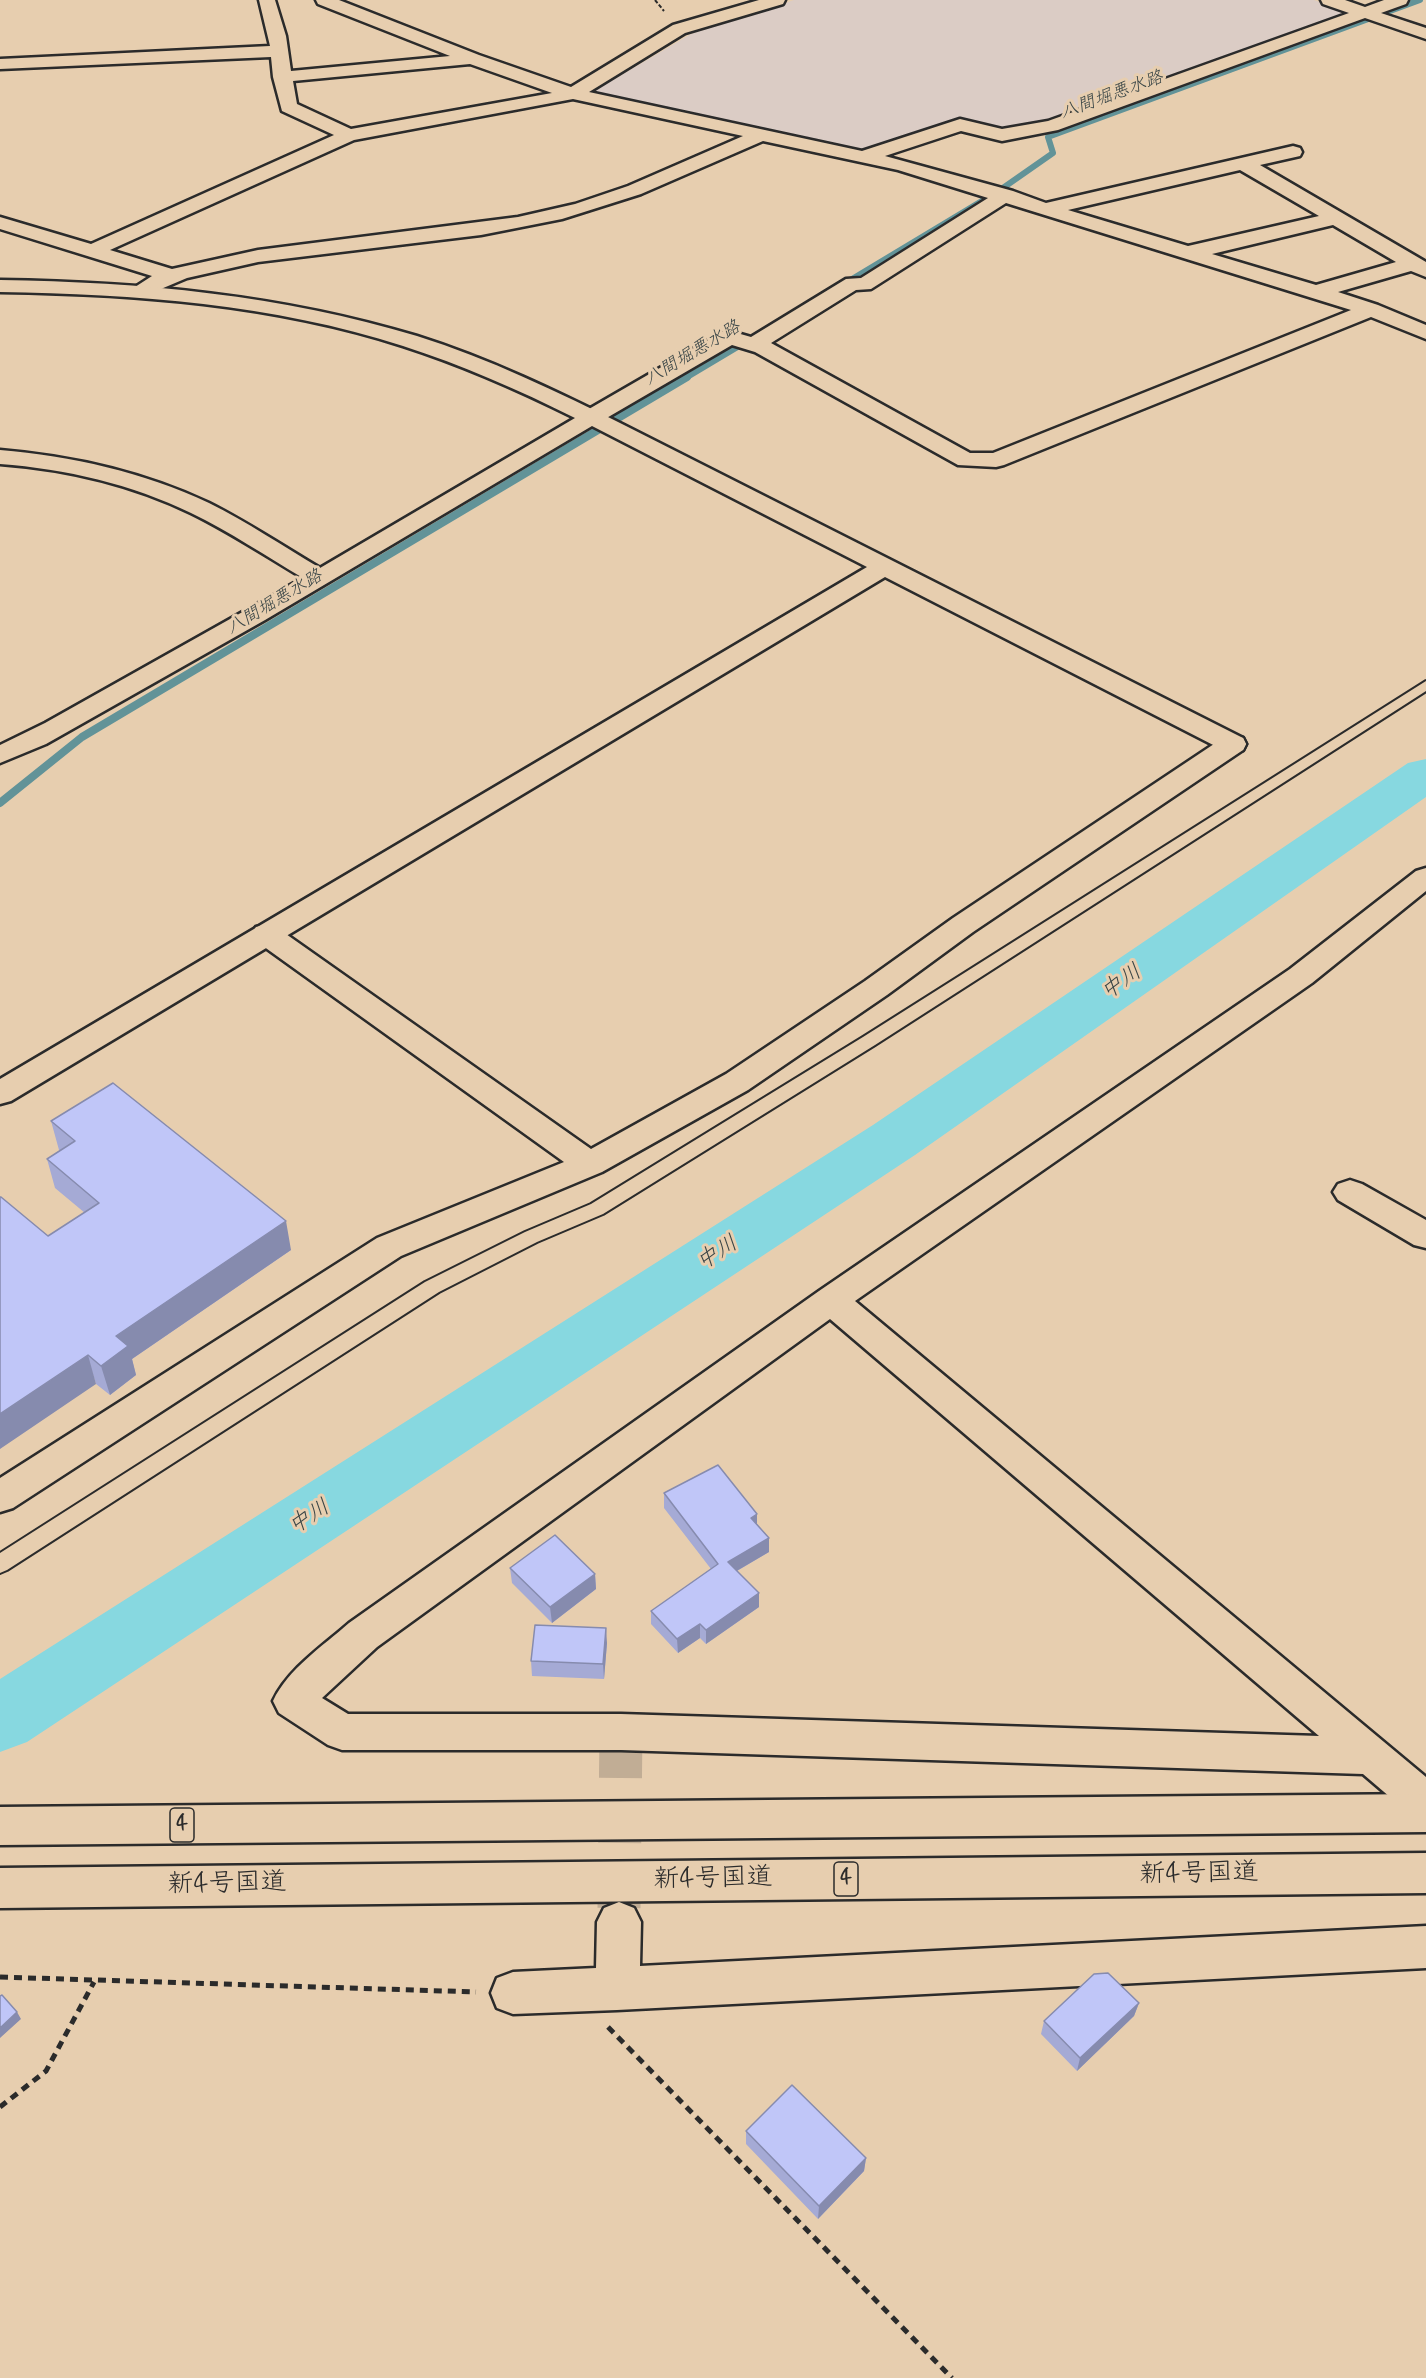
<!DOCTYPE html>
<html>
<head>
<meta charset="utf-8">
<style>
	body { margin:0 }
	canvas { display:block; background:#e7ceaf }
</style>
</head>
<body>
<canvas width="1426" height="2378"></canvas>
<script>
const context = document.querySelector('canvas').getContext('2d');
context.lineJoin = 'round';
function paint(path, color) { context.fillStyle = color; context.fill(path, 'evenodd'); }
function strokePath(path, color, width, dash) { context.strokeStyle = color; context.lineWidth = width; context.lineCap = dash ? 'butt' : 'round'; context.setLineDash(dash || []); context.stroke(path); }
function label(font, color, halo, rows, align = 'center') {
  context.font = font + ' Mynerve,"Klee One",sans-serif'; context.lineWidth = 6; context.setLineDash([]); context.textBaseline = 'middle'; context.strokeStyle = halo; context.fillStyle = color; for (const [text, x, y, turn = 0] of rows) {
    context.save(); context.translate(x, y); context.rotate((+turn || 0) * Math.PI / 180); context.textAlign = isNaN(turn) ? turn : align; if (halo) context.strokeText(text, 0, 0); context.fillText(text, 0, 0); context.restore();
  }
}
const built = new Path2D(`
	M794,0h520l27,10 2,6 -298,109 -31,5 -25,-1 -35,-10 -78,31 -12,1 -268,-56v-5l95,-56z`);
const streamFar1 = new Path2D(`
	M842,285l158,-95 53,-37 -5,-16 372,-137
	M684,379l67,-40`);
const stream = new Path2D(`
	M0,803l82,-66 605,-360`);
const river = new Path2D(`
	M1426,759v38l-511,358 -888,587 -27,10v-73l873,-554 535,-362z`);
const streetTunnel = new Path2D(`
	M619,1908l2,-176`);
const pathFar1 = new Path2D(`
	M655,0l9,11`);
const path = new Path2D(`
	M0,1977l476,15
	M608,2027l344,351
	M0,2107l46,-36 48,-89`);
const lane = new Path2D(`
	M1426,681v10l-551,354 -272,169 -66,28 -98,50 -432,278 -7,3v-20l425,-271 100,-50 66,-28 272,-167z`);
const street = new Path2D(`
	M259,0h16l11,36 5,35 159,-15 -132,-52 -2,-4h23l140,55 92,32 102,-62 86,-25h26l-2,4 -98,29 -96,59 273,59 98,-32 42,10 46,-8 301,-108 -26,-9 -2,-4h24l20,7 19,-7h24l-2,4 -25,9 45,15v11l-61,-21 -307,112 -56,11 -41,-10 -76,25 128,35 33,12 247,-57 7,2 2,4 -2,4 -40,9 166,97v15l-15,-6 -73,21 40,13 48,20v14l-55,-22 -367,148 -8,2 -38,-2 -203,-113 -23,-7 -134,78 -8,2 -8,-2 -3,-5 3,-5 140,-81 8,-1 21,6 95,-58 15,-1 127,-80 -90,-28 -135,-29 -122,53 -79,25 -81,16 -223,27 -71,16 -45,19 -7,-2 -3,-4 3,-4 17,-11 -152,-47v-12l91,27 243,-109 -52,-24 -9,-34 -2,-20 -271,12v-10l270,-13zM470,64l82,29 -201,36 -54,-25 -4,-23zM573,99l170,37 -115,50 -53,18 -57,13 -260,33 -86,19 -62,-19 244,-110zM1240,170l79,46 -131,30 -120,-36zM1006,203l345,107 -358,143h-23l-199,-110 85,-53 15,-1zM1333,225l63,37 -80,23 -104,-31z
	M1233,736l10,2 3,6 -3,6 -270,182 -86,63 -139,95 -146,82 -201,84 -388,252 -13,4v-34l377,-240 187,-76 -308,-221 -5,-7 5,-7 10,-2 10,2 315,222 135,-75 139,-93 88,-63 270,-180z
	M1426,868v23l-114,92 -457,318 571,476v44l-15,-6 -48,-41 -742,-24h-279l-14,-5 -49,-32 -6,-12c15,-32 50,-55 76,-78l470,-332 471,-322 126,-98zM830,1319l489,417 -698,-22h-273l-26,-16 55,-51z
	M1350,1180l12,4 64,36v28l-12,-3 -76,-45 -5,-8 5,-8z
	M619,1902l15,6 7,14 -1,44 786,-40v42l-809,42 -104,4 -16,-6 -6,-15 6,-15 16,-6 83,-4 1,-46 7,-14z`);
const secondary = new Path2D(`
	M0,280c141,2 282,15 417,56 73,23 141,56 209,90l617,312 3,6 -3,6 -10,2 -10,-2 -338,-173 -874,524 -11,3v-25l867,-512 -275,-141 -327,194 -219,124 -46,19v-18l45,-22 258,-145c-37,-22 -73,-46 -112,-65 -60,-29 -125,-44 -191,-49v-14c72,6 143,22 209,53 38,19 74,43 111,65l255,-150c-56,-28 -113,-53 -172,-72 -130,-42 -268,-52 -403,-54z`);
const highway = new Path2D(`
	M1426,1794v38l-1426,13v-38z
	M1426,1853v40l-1426,15v-40z`);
const wall = new Path2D(`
	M51,1121l240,129 -159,109 4,16 -26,20 -14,-11 -48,-148 37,-23 -30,-25 -8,-29 13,-8 -1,-1z
	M664,1493l93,31 12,14v14l-32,19 22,22v14l-53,37 -6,-6 -22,15 -27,-29v-13l60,-42 -47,-61z
	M510,1568l85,6 1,15 -44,34 -40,-40z
	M607,1643l-3,36 -72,-3 -1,-15z
	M1139,2003l-5,13 -57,55 -36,-37 3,-13z
	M746,2131l120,27 -2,13 -46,48 -72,-75z`);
const shadedWall = new Path2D(`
	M286,1221l5,29 -159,109 4,16 -26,20 -9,-29 15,-30z
	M88,1355l8,29 -96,65v-35z
	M757,1514v14l-6,-10z
	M769,1538v14l-41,24v-14z
	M595,1574l1,15 -44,34 -2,-16z
	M759,1593v14l-53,37v-14z
	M700,1624v14l-22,15 -1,-14z
	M606,1628l1,15 -3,36 -1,-15z
	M1139,2003l-5,13 -57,55 3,-13z
	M17,2012l4,7 -21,19v-10z
	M866,2158l-2,13 -46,48 1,-13z`);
const building = new Path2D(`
	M113,1083l173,138 -170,115 12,10 -27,20 -13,-11 -88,59v-217h1l47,39 51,-33 -52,-44 28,-18 -24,-20z
	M718,1465l39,49 -6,4 18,20 -41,24 31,31 -53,37 -6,-6 -23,15 -26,-28 67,-47 -54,-71z
	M555,1535l40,39 -45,33 -40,-39z
	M535,1625l71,3 -3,36 -72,-3z
	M1108,1973l31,30 -59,55 -36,-37 50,-47z
	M2,1995l15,17 -17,16v-32z
	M792,2085l74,73 -47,48 -73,-75z`);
const farWaternames = [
	["八間堀悪水路",1112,96,-20],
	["八間堀悪水路",693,354,-31],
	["八間堀悪水路",275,603,-31]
];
const shields = [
	[182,1825,24],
	[846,1879,24]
];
const shieldNames = [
	["4",182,1825],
	["4",846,1879]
];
const waterNames = [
	["中川",1122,983,-35],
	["中川",718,1254,-33],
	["中川",310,1518,-33]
];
const nearStreetnames = [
	["新4号国道",1199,1875,-1],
	["新4号国道",713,1880,-1],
	["新4号国道",227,1885,-1]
];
paint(built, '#dbccc5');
strokePath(streamFar1, '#629398', 6);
strokePath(stream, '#629398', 8);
paint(river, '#87d8e0');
strokePath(streetTunnel, '#c1ad95', 43, [43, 22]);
strokePath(lane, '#2b2b2b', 4);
strokePath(street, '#2b2b2b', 5);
strokePath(secondary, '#2b2b2b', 5);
strokePath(highway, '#2b2b2b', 5);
strokePath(pathFar1, '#2b2b2b', 2, [4, 2]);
strokePath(path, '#2b2b2b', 5, [8, 6]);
paint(lane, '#e7ceaf');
paint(street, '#e7ceaf');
paint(secondary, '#e7ceaf');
paint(highway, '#e7ceaf');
paint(wall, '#a5aad5');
paint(shadedWall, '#868bae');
paint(building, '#c0c6f8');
strokePath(building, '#868bae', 1.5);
label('italic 18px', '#394546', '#e7ceaf', farWaternames);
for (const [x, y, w] of shields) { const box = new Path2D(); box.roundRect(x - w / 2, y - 17, w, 34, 4.5); context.fillStyle = '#e7ceaf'; context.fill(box); strokePath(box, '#2b2b2b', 1.5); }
label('bold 20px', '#2b2b2b', null, shieldNames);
label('italic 22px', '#394546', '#e7ceaf', waterNames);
label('26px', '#2b2b2b', '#e7ceaf', nearStreetnames);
</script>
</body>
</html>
